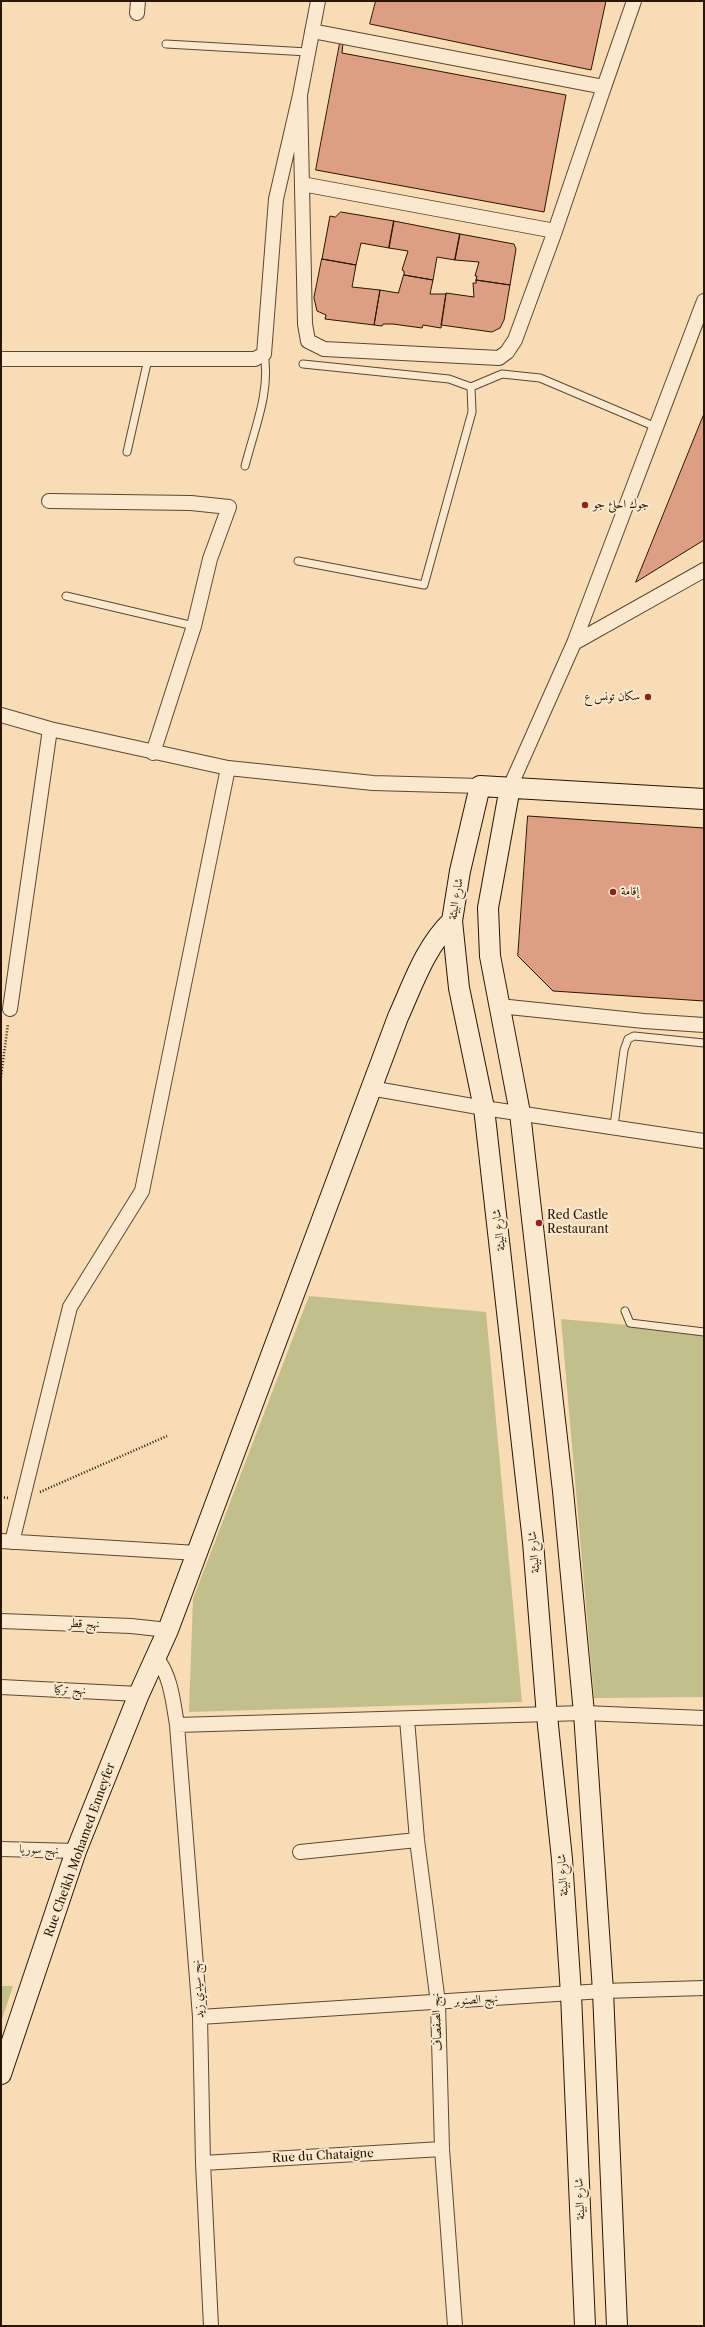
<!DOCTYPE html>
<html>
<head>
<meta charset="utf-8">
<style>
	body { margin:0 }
	#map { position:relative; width:705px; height:2327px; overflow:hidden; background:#f8dcb5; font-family:"Libre Caslon Text",serif }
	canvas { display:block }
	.frame { position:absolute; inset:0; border:2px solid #291602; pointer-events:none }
</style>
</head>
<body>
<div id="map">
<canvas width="705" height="2327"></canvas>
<div class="frame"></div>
</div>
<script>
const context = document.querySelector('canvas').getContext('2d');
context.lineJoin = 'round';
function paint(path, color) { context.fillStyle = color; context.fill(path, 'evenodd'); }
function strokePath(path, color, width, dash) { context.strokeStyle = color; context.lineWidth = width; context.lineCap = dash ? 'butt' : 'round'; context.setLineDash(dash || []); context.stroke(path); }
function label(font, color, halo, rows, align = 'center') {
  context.font = font + ' "Libre Caslon Text",Amiri,serif'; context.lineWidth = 4; context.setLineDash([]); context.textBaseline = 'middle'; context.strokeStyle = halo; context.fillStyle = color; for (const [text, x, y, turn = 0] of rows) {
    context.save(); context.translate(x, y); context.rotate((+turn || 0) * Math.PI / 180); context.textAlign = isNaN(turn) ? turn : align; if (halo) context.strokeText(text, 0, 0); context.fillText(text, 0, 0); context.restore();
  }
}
const green = new Path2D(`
	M309,1296l177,16 36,390 -333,10 4,-113z
	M561,1319l143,13v365l-110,1z
	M1,1986h12l-12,36z`);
const building = new Path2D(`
	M376,1h230l-15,69 -221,-46z
	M340,43h3l-1,10 224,42 -22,117 -228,-42z
	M341,212l53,9 -5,27 -28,-5 -5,22 -34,-6 8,-43 5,1z
	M394,221l66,13 -5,26 -18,-3 -4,23 -29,-5v-4l-2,-1 6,-19 -19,-3z
	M460,234l54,10 2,5 -6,36 -34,-5 1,-4h-2l4,-14 -24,-2z
	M322,259l34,6 -4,22 28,3 -6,35 -49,-6 1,-4 -9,-4 -3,-13z
	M404,275l29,5 -3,14h16l-5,34 -18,-3 -1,3 -29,-4h-10l-1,2 -8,-1 6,-35 18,3z
	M476,280l34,5 -6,35 -4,8 -8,4 -51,-7 5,-32 28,4 -1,-14h3z
	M704,414v126l-68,42z
	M528,816l176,12v173l-151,-10 -35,-35z`);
const path = new Path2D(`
	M1,1077l7,-53
	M40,1492l127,-56
	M1,1497l7,1`);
const lane = new Path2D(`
	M166,44l142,8
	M471,387l31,-13 38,4 116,49
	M127,452l21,-93
	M245,466c9,-36 26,-75 19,-112
	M298,561l126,24 48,-173 -1,-25 -22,-8 -146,-15
	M66,596l128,30
	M614,1126l10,-76 4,-11 6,-3 70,7
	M625,1311l5,12 74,9`);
const street = new Path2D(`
	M137,13l1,-12
	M312,31l292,56 30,-86
	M300,95l5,229 3,17 16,8 175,9 8,-6 8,-12 40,-109 49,-144
	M302,184l253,47
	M1,359h254l9,-5 12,-155 24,-104 18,-94
	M49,501l142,2 38,4 -19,52 -16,67 -41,127
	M574,643l130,-73
	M1,715l49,14 178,39 145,15 107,3
	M510,787l64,-144 130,-342
	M499,1006l145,15 60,4
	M10,1009l40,-280
	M370,1088l114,20 220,33
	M1,1541l196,12
	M12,1542l58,-235 72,-116 86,-423
	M1,1621l130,5 37,4
	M156,1657c15,19 17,44 21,68l23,292 3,146 8,163
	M1,1687l138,7
	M407,1719l10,121 21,163 4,146 13,177
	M177,1725l407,-12 120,5
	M1,1849l75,2
	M300,1852l117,-12
	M200,2017l403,-26 101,-3
	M203,2163l239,-14`);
const secondary = new Path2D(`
	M510,787l-22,121 2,48 30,157 43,378 21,222 19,278 14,335
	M1,2074l75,-223 63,-157 29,-64 230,-613c15,-33 27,-70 54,-96
	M585,2326l-14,-332 -9,-135 -15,-143 -14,-174 -49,-434 -25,-120 -7,-67 8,-50 20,-85 224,13`);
const markers = [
	[585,505,4,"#8f2418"],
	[648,697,4,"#8f2418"],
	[613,892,4,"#8f2418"],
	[539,1223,4,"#8f2418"]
];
const poiNames = [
	["جوك احلئ جو",593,505],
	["سكان تونس ع",640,697,"right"],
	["إقامة",621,892],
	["Red Castle",547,1216],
	["Restaurant",547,1230]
];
const streetNames = [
	["شارع البيئة",456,899,-81],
	["شارع البيئة",499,1230,-97],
	["شارع البيئة",534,1552,-95],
	["نهج قطر",84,1624,2],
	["نهج تركيا",70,1690,3],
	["نهج سوريا",39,1850,2],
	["Rue Cheikh Mohamed Enneyfer",80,1850,-70],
	["شارع البيئة",563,1875,-94],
	["نهج سيدي زيد",198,1989,-94],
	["نهج الصنوبر",476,2000,-4],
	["نهج الصفصاف",437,2022,-93],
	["Rue du Chataigne",323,2156,-3],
	["شارع البيئة",580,2199,-93]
];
paint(green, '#c2bf8a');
paint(building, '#de9e84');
strokePath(building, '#291602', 1);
strokePath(lane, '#5d482f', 9);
strokePath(street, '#5d482f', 16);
strokePath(secondary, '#291602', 22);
strokePath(path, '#291602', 2.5, [1, 2]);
strokePath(lane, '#fae8cf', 7);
strokePath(street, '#fae8cf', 14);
strokePath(secondary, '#fae8cf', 20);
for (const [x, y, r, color] of markers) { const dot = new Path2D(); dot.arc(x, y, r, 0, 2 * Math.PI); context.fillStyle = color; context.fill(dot); strokePath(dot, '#fae8cf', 1.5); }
label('12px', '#291602', '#fae8cf', poiNames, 'left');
label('12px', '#291602', '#fae8cf', streetNames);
</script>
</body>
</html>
